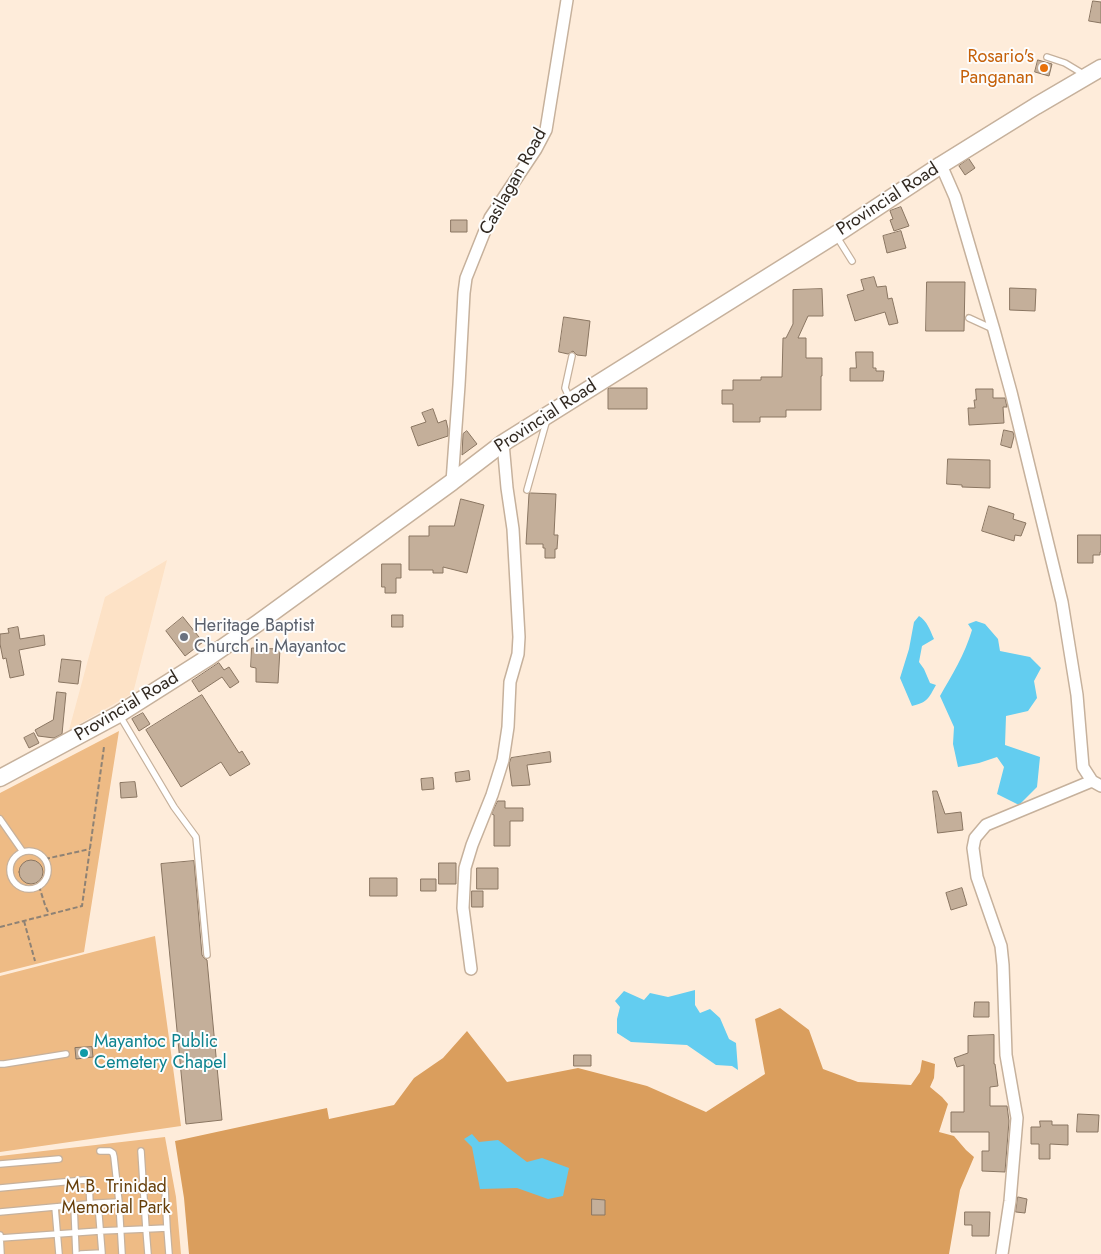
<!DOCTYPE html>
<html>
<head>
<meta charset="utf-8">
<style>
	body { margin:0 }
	canvas { display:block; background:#feecda }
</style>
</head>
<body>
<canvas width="1101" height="1254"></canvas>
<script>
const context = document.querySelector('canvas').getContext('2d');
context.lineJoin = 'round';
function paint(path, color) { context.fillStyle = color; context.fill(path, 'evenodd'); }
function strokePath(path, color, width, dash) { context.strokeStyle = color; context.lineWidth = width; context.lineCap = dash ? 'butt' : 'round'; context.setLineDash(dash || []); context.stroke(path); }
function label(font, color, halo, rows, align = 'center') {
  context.font = font + ' Jost,sans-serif'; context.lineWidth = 4; context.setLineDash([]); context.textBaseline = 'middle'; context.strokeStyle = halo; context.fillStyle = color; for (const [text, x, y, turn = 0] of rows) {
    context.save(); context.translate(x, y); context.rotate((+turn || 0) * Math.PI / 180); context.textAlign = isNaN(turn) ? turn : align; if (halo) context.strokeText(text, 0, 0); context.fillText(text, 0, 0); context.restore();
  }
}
const built = new Path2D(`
	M167,560l-34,133 -64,37 36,-133z`);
const green = new Path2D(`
	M119,731l-35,221 -84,21v-180z
	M155,936l26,190 -181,26v-176z
	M165,1137l11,60 5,57h-181v-98z`);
const forest = new Path2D(`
	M780,1008l29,22 14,39 35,13 53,3 9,-13 2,-12 13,4 -1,14 -4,9 12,10 6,7 -9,28 15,4 12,14 8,7 -14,33 -11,64h-760l-5,-56 -9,-57 152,-33 2,11 65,-14 20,-27 29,-20 24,-27 40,51 71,-14 69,18 59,26 59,-38 -10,-55z`);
const water = new Path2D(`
	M919,616c8,5 11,14 15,23l-12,7 -3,16 5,7 6,14 6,2c-8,14 -8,17 -24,21l-12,-28 9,-29 5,-27z
	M976,621l9,3 13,15 2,12 30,6 11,11 -7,13 3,17 -9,13 -22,5 -1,29 35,12 -3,30 -18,18 -22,-11 7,-27 -7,-10 -18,6 -21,4 -5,-23 1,-17 -14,-31c12,-21 25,-42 32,-66l-4,-6z
	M695,990v15l5,8 10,-4 10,9 9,21 7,4 2,27 -6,-4 -16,-1 -29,-20 -56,-3 -14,-9v-14l3,-12 -5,-6 9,-10 20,9 6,-7 18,4z
	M472,1134l7,8 19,-2 29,22 15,-4 27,10 -6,28 -15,3 -31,-11 -37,1 -8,-42 -8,-8z`);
const building = new Path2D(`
	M1093,1l8,1v21l-12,-2z
	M1038,60l14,4 -3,12 -14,-4z
	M969,159l6,9 -10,7 -6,-9z
	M901,207l8,19 -15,5 -4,-11 3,-1 -3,-8z
	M451,220h16v12h-16z
	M901,231l5,17 -19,5 -4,-17z
	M874,277l3,10 9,-1 2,13 4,-1 6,25 -9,2 -4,-13 -30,9 -8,-26 17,-5 -3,-10z
	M927,282h38l-1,49h-38z
	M1010,288l26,1 -1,22 -25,-1z
	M822,289l1,27h-15l-10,22h8v20h16v18h-1v34h-35v7h-26v5h-27v-18h-11v-14h11v-10h28v-3h21l1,-39h3l7,-14v-34z
	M564,317l26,4 -4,35 -9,-1 -4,-4 -5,3 -9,-2z
	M856,352h17v16h3v3h8l-1,10h-33v-13h6z
	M610,388h37v21h-39v-20z
	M976,389h17v9h12l2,9h-4l1,16 -35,2 -1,-17h7l-1,-8h2z
	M433,409l5,14 8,-3 2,9v7l-30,10 -7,-19 15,-5 -4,-9z
	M1004,430l9,2 1,4 -3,12 -10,-3z
	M467,431l10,13 -15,11 1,-21z
	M948,459l42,1v28l-28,-1v-2l-15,-1z
	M531,493l25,1 -2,41h4l-1,14h-2v9h-10v-10h-2v-4h-17l3,-50z
	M461,499l23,6 -17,68 -24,-6v6h-10v-3h-24v-34h20v-10h25z
	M989,506l25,8 -1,5 13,4 -5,13 -6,-1 -1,6 -32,-10z
	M1078,535h23v17h-1v3h-7v8h-15z
	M382,564h19v14h-5v15h-11v-6h-3z
	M392,615h11v12h-11z
	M183,617l20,25 -18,14 -19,-25z
	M18,627l2,12 24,-4 1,10 -26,5 5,25 -14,3 -4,-20 -3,1 -3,-15v-10l9,-1 -1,-4z
	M252,648l28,1 -2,34 -22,-1v-14l-5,-1z
	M62,659l19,2 -3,23 -19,-2z
	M219,663l5,7 5,-3 10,15 -9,6 -8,-11 -23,15 -7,-11z
	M57,692l9,1 -4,41 -8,4 -16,-2 -3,-6 18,-10z
	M202,695l37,58 3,-2 8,13 -20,12 -9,-14 -40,25 -35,-57z
	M143,713l7,11 -11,7 -7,-12z
	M34,733l5,10 -10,5 -5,-10z
	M550,752l1,10 -24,3 3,20 -18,1 -3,-22 2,-6z
	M469,771l1,9 -14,2 -1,-9z
	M433,778l1,11 -12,1 -1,-11z
	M135,782l2,15 -16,1 -1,-15z
	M933,791h4l8,23 16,-2 2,18 -25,3z
	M498,801h7v7h18v13h-13v25h-16v-31l-2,-1z
	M19 872a12 12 0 1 1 24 0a12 12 0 1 1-24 0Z
	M194,861l8,94 2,3 3,2 15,160 -36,4 -25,-260z
	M439,863h17v21h-17z
	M477,868h21v21h-21z
	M370,878h27v18h-27z
	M421,879h15v12h-15z
	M962,888l5,17 -16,5 -5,-17z
	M472,891h11v16h-11z
	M975,1002h14v15h-15z
	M994,1035v29h1l3,22 -8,1v19h17l2,15 -4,51 -23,-1v-20h7v-19h-38v-20h13v-47l-7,2 -3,-9 14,-5v-17z
	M92,1047l1,10 -17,2 -1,-11z
	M574,1055h17v11h-17z
	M1078,1114l21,1 -1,17h-21z
	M1040,1121h12v4h16v20l-18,-1v15h-11v-15h-8v-17h9z
	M1018,1197l9,2 -2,14 -9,-1z
	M592,1199l13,1v15h-13z
	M965,1212h25l-1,24h-17v-11h-7z`);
const path = new Path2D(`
	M45,859l45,-10
	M39,886l6,19 4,9
	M24,921l11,40
	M0,927l82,-21 22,-159`);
const service = new Path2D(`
	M1047,57l18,6 20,12
	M837,237l15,24
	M969,318l24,11
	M570,399l-5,-11 7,-32
	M527,490l20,-71
	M120,716l54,91 22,30 11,118
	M0,819l23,33
	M10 870a19 19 0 1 1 38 0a19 19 0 1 1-38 0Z
	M0,1064h4l62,-10
	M100,1151h10l3,2 1,4 5,45 3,52
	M0,1164l59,-5
	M0,1188l84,-8 5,1 1,23
	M118,1190l45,-2 2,1 2,39 -21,1 -5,-78
	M74,1205l2,49
	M55,1207l4,47
	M0,1212l98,-9 21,-1
	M167,1228l2,26
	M0,1235l1,19
	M1,1238l99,-7 46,-2 2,25
	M81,1254l21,-1 -4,-50`);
const minor = new Path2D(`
	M941,165l14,32 39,133 17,62 51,210 15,93 6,72 9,14 9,5
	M452,482l7,-97 5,-92 2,-15 24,-60 46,-69 10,-19 21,-130
	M471,969l-8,-61 2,-40 7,-23 20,-50 11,-35 5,-33 2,-45 8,-28 1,-17 -6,-108 -6,-41 -4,-45
	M1002,1254l8,-53 7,-83 -11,-63 -3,-90 -2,-19 -24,-69 -4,-29 2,-10 11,-13 106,-44`);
const secondary = new Path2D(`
	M0,778l119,-64 90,-57 49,-34 194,-141 51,-39 332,-208 106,-70 95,-59 65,-38`);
const markers = [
	[1044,68,5,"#e8710a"],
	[184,637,5,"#6b7280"],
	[84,1053,5,"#0f9aa8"]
];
const foodNames = [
	["Rosario's",1034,58],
	["Panganan",1034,79]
];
const streetNames = [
	["Casilagan Road",514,182,-61],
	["Provincial Road",888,200,-33],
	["Provincial Road",546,417,-33],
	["Provincial Road",127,707,-31]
];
const worshipNames = [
	["Heritage Baptist",194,627],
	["Church in Mayantoc",194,648]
];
const cultureNames = [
	["Mayantoc Public",94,1043],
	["Cemetery Chapel",94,1064]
];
const parkNames = [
	["M.B. Trinidad",116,1188],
	["Memorial Park",116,1209]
];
paint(built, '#fde2c6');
paint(green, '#eebb85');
paint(forest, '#da9e5d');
paint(water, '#63cdf0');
paint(building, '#c4af9a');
strokePath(building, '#8a7662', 1);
strokePath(service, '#c6b19c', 8);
strokePath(minor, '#c6b19c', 14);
strokePath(secondary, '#c6b19c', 19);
strokePath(path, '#8e8275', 2, [5, 2.5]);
strokePath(service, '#fff', 5.5);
strokePath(minor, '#fff', 11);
strokePath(secondary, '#fff', 16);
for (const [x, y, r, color] of markers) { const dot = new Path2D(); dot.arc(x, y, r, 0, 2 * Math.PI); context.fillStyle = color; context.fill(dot); strokePath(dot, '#fdfdfd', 2); }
label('18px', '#c56008', '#fdfdfd', foodNames, 'right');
label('18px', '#302820', '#fdfdfd', streetNames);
label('18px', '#5b616d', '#fdfdfd', worshipNames, 'left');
label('18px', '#0d838f', '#fdfdfd', cultureNames, 'left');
label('18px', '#663e09', '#fdfdfd', parkNames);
</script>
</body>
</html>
